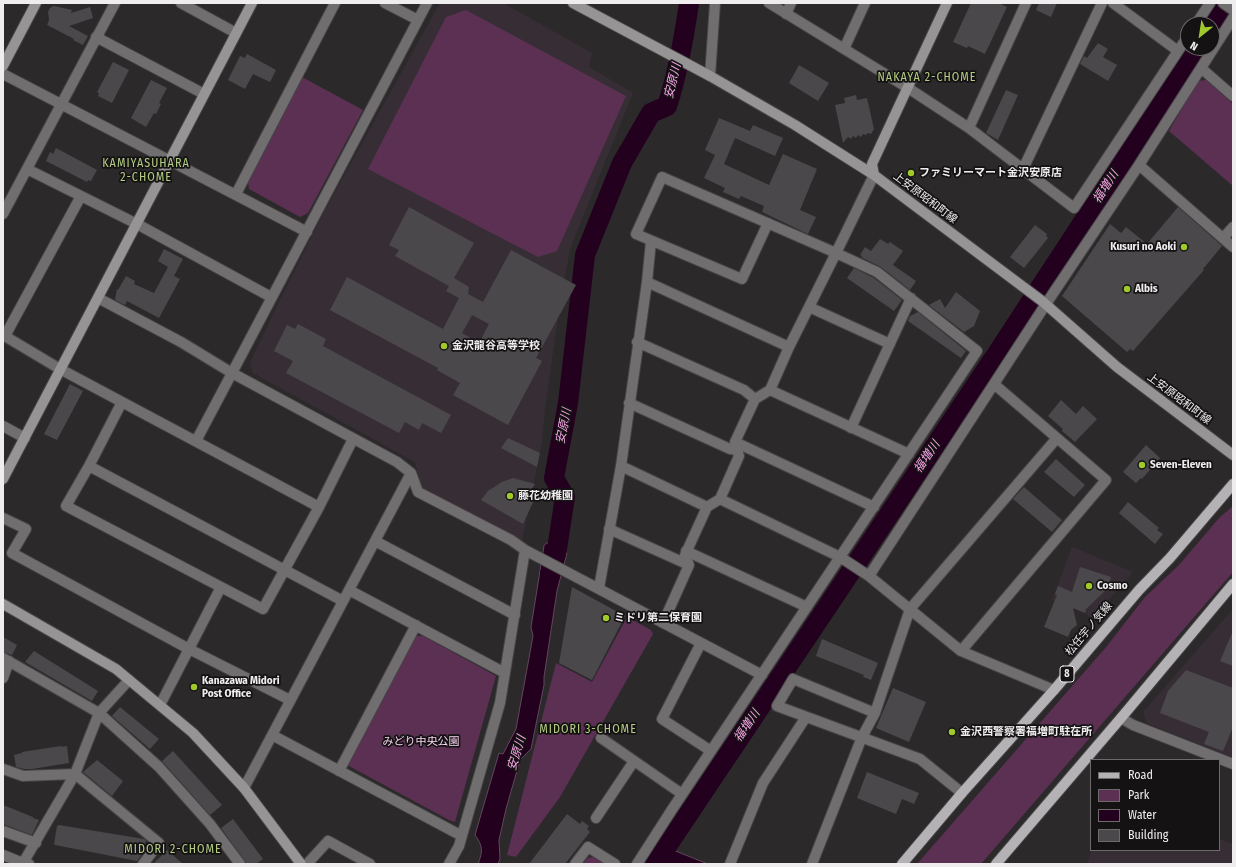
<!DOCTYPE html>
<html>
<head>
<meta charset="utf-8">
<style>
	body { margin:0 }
	#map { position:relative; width:1236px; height:867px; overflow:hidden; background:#2c292b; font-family:"Fira Sans Condensed",sans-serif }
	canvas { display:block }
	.frame { position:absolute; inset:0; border:4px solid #efedee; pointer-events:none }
	.legend { position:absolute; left:1090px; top:759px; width:130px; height:92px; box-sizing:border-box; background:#141213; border:1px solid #6c6a6b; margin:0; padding:5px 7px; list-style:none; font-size:12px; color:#efedee }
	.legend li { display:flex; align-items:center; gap:8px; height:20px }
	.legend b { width:20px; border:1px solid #6c6a6b }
	.north { position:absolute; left:1180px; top:16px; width:40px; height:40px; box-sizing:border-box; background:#141213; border:1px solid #6c6a6b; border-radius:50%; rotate:210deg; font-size:11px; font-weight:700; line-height:16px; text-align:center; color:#efedee }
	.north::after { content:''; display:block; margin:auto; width:14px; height:18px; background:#a0c92c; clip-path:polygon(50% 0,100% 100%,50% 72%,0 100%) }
</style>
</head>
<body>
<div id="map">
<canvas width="1236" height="867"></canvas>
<div class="frame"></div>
<ul class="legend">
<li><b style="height:5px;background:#b5b2b5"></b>Road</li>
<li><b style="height:11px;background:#5b3053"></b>Park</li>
<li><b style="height:11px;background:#24001f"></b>Water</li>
<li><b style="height:11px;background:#4b484b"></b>Building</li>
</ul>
<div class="north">N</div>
</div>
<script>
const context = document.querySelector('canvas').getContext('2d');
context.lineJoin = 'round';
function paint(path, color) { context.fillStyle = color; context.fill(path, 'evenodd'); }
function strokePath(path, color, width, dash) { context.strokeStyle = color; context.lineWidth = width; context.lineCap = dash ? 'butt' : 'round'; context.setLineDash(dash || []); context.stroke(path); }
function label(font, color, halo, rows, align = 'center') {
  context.font = font + ' "Fira Sans Condensed","Noto Sans JP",sans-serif'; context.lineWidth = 3.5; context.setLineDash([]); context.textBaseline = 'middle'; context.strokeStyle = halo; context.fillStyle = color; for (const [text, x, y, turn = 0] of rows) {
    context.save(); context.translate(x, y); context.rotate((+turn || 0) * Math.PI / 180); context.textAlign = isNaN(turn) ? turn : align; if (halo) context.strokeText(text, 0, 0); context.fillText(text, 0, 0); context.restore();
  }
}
const built = new Path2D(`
	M440,3h63l89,50 -3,14 44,26 -63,156 -12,68 -13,92 -3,33 -20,99 -100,-52 -7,-27 -162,-89 -3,-10 28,-59 46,-92z
	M1072,547l61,25 -41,47 -7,-6 -33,-13z
	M1233,609v149l-86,-35 -4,-11z
	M1219,839l14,5v20h-146l5,-14h127z`);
const green = new Path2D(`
	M466,10l160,86 -69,155 -19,6 -170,-88 78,-152z
	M302,77l61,33 -55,103 -8,4 -51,-28 -1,-7z
	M1206,80l27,24v82l-64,-55 29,-50z
	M1233,506v66l-252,292h-64l190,-218 38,-49 34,-32 40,-47z
	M627,617l24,13 2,4 -93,163 -44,60 -9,-2 49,-192 36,19z
	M416,636h7l73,40 -41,146 -6,-2 -102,-55z
	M593,857l13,7h-23l5,-6z`);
const water = new Path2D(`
	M547,543l20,10 -10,38 -13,86v8l-13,64 -11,11 -14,49 -7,31 1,19 -2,5h-20c5,-13 5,-18 -3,-29l24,-82 4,1 13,-25 17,-93 -2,-9 13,-81z
	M673,850l35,14h-44z`);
const river = new Path2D(`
	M1212,24l14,-21
	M550,574l7,-25 8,-52 -11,-19 14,-75 17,-148 37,-92 29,-50 16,-7c11,-33 17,-68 22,-103
	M655,864l343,-512 199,-304`);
const building = new Path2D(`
	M971,3h28l8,4 -22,47 -17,-8 -1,2 -14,-6z
	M1039,3h18l-6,14 -15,-7z
	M54,6l18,4 -1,3 19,-6 3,11 -24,8 19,10 -5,9 -10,-5 1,-1 -27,-14 2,-5 -1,-8 2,-4z
	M1098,43l10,6 -5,8 14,8 -9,16 -28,-17 4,-8 3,2z
	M247,54l29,16 -6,12 -17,-8 -8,15 -17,-9 12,-24 5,2z
	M113,62l16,8 -17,33 -14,-7 1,-3 -2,-1z
	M799,65l30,18 -11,18 -29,-18z
	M151,80l16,8 -8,15 2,1 -5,10 -2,-1 -8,14 -15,-9z
	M1006,90l12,5 -20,45 -12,-7z
	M856,95l1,5 10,-2 7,31 -3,5 -3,-1 -2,2 -3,-1 -2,3 -3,-2 -2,3 -3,-2 -2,3 -3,-2 -5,6 -8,-38 10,-2 -1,-5z
	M719,118l31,13 3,-6 30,13 -8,18 -40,-18 -11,26 45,21 14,-31 34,15 -17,41 16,7 -8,17 -46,-22 2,-6 -23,-10 -2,3 -16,-7 2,-4 -21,-10 11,-23 -10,-5z
	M56,148l41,22 -6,11 -3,-1 -1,2 -41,-21 4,-9 3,2z
	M409,207l65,36 -20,35 15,9 -1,7 15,8 28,-52 65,35 -40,73 6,3 -34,64 -55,-30 7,-12 -23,-13 1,-2 -108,-58 17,-33 96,52 16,-31 -13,-7 3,-5 -54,-30 4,-6 -10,-5zM472,315l17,9 -10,19 -17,-10z
	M1178,207l44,39 -19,23 1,1 -71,81 -3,-2 -3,3 -65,-56 48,-72 11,9 5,-6 21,17z
	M1035,225l12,9 -1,2 2,2 -24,30 -14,-11z
	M880,239l8,5 2,-2 13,9 -10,14 23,16 -6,9 -29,-23 -20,-10 1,-1 -2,-1 5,-8 6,4z
	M164,249l19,10 -9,17 6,3 -21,39 -32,-17 -2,4 -10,-5 2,-11 1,1 8,-14 9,5 -1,3 20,9 14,-26 -10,-6z
	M854,268l20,10 28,22 -8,11 -47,-33z
	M956,292l24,19 -6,15 -10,6 -35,-27 11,-6 5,9z
	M918,312l48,39 -5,7 -53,-37 2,-5z
	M298,324l28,15 -3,7 128,69 -10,18 -19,-10 -3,7 -14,-8 -6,11 -113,-60 7,-12 -19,-10 13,-26 8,4z
	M70,384l13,7 -26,49 -13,-6z
	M1061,400l15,14 7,-8 14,13 -22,23 -13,-11 1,-2 -15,-13z
	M508,438l32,15 -3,14 -36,-19z
	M1146,445l14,13 -18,21 -1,-1 -5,5 -13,-11z
	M1056,459l29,26 -11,12 -30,-25z
	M513,478l22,6 -6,9 6,5 -12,26 -42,-24 7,-9 14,-9z
	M1024,487l38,33 -10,12 -39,-33z
	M1128,502l31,26 -2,2 6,4 -8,10 -36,-31z
	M1080,567l31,10 -3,11 -22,21 -1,4 -12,-5 4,17 -6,5 -3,7 -24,-10 13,-32 -2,-1 3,-8 14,6z
	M572,587l53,29 -33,64 -33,-17z
	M1233,631v35l-13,-5z
	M3,637l14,8 -5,10 -9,-3z
	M822,639l56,24 -7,17 -8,-3 1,-2 -48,-19z
	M34,651l64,40 -6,10 -67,-39z
	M1186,670l47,18v39l-10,24 -19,-7 5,-12 -49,-19 8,-22z
	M893,688l33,14 -17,40 -33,-14z
	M120,707l39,32 -9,10 -38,-33z
	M61,746v1l6,-1 2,17 -37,6h-8l-8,-2 -2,-12 8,-2v-1z
	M173,751l49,54 -12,10 -48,-54z
	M97,760l26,21 -11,15 -29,-24z
	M867,772l52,21 -5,11 -12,-5 -6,15 -39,-16z
	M3,805l30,12v1l6,2 -7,15 -29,-11z
	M567,814l13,10 2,-3 7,5 -2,3 3,3 -25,32h-36z
	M233,819l30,40 -7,5h-9l-26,-36z
	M59,825l85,14 2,1 -3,13 -6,8 -82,-16 -1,-1 3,-18z
	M167,850l16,14h-30z`);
const street = new Path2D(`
	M181,3l55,30
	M385,3l33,17
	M427,3l-195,370 165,89 14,11 7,19 93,48 14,10 -25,153 -41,143 -10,18
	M769,3l139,85 61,40 105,80 114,-172
	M1113,3l65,48
	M1223,3l10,7
	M786,14l5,-11
	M1233,18l-94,147 94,82
	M1196,24l14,-21
	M96,37l108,57
	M844,49l21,-46
	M1201,68l32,28
	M3,74l304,158
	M710,76l5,-73
	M969,128l57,-125
	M27,169l110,55 134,73
	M1023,169l79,-166
	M236,194l99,-191
	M3,214l112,-211
	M1223,238l10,-11
	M647,282l4,-41
	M98,298l83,44 51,31 -36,68
	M809,307l81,37
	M3,335l57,34 259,138 34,-68
	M5,336l76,-140
	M637,342l107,48 11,9
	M770,390l139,64
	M122,402l-33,64 254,135
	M629,403l101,46 7,1
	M3,426l22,12
	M851,428l60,-130
	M735,442l139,65
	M89,466l-23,40 197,103 56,-102
	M621,466l86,41
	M720,499l120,58 29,19
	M3,518l23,11 -14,24 177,96 101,51
	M609,529l80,36
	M375,541l140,74
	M525,550l237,125
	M686,551l121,56
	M599,588l22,-122 26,-184 142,65
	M349,590l156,83
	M663,623l26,-58 -4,-10 22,-48 13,-8 19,-43 -4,-14 20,-43 15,-9 19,-43 47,-94 -174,-76 -26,57 106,45 26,-56
	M701,643l-39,76 49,32
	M961,651l145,-171 -112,-96
	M3,658l96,55 60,54 51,57 30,40
	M3,678l6,-17
	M1054,690l-93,-39 -92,-75 177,-272 93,-139
	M160,705l61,-118
	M875,713l-82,-34 -16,27 143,53 42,34
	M1121,718l12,7 100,39
	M272,735l190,101
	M601,738l81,56
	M3,769l20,7 52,-2 84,69 -16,21
	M339,771l77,-146
	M244,788l167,-315
	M596,818l38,-57
	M3,831l33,12
	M3,855l20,8 6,1
	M23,863l52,-89 24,-61 30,-33
	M307,864l21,-23 42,23
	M575,864l13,-17 27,17
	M637,864l34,-53 306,-460 -100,-79 -41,-19 38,-78
	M730,864l33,-81 43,-66
	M812,864l50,-127 13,-24 35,-104 147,-171`);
const secondary = new Path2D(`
	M573,3l137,73 85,49 79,50 168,126 75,66 116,88
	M3,66l33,-63
	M874,175l-2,-11 75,-161
	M3,479l249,-476
	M3,604l113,65 77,64 51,55 57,76`);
const primary = new Path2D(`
	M902,864l60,-71 92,-103 85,-100 31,-32 63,-74
	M996,864l125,-146 112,-134`);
const markers = [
	[911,173,4,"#a0c92c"],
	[1184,247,4,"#a0c92c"],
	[1127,289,4,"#a0c92c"],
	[444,346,4,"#a0c92c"],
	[1142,465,4,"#a0c92c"],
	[510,496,4,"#a0c92c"],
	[1089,586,4,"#a0c92c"],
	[606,618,4,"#a0c92c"],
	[194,687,4,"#a0c92c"],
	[952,732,4,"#a0c92c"]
];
const shields = [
	[1067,674,14]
];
const shieldNames = [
	["8",1067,674]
];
const poiNames = [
	["ファミリーマート金沢安原店",919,173],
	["Kusuri no Aoki",1176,247,"right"],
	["Albis",1135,289],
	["金沢龍谷高等学校",452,346],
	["Seven-Eleven",1150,465],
	["藤花幼稚園",518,496],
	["Cosmo",1097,586],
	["ミドリ第二保育園",614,618],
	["Kanazawa Midori",202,681],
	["Post Office",202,694],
	["金沢西警察署福増町駐在所",960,732]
];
const streetNames = [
	["上安原昭和町線",925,198,37],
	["上安原昭和町線",1179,399,37],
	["松任宇ノ気線",1089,629,-50]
];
const parkNames = [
	["みどり中央公園",421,742]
];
const neighbourhoodNames = [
	["NAKAYA 2-CHOME",927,78],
	["KAMIYASUHARA",146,164],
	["2-CHOME",146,178],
	["MIDORI 3-CHOME",588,730],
	["MIDORI 2-CHOME",173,850]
];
const waterNames = [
	["安原川",673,81,-76],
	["福増川",1106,187,-57],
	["安原川",564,426,-79],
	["福増川",927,457,-56],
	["福増川",747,726,-56],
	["安原川",517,753,-73]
];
paint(built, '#372e35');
paint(green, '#5b3053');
paint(water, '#24001f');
strokePath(water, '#61475d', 1);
strokePath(river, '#24001f', 20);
paint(building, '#4b484b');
strokePath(street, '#474446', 12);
strokePath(secondary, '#474446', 12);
strokePath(primary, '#474446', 12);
strokePath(street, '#706e6f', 10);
strokePath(secondary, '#979496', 10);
strokePath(primary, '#b5b2b5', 10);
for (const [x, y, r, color] of markers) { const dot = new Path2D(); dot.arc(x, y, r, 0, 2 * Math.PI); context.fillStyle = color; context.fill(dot); strokePath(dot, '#141213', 1.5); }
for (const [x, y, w] of shields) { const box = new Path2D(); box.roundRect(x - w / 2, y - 8, w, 16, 3); context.fillStyle = '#141213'; context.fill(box); strokePath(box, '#efedee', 1); }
label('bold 10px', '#efedee', null, shieldNames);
label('bold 11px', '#efedee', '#141213', poiNames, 'left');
label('11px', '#efedee', '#141213', streetNames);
label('11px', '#f7d4ef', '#141213', parkNames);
context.letterSpacing = '1px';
label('12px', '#b3cc83', '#141213', neighbourhoodNames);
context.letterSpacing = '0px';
label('italic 12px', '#f8a4e7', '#141213', waterNames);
</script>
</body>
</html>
